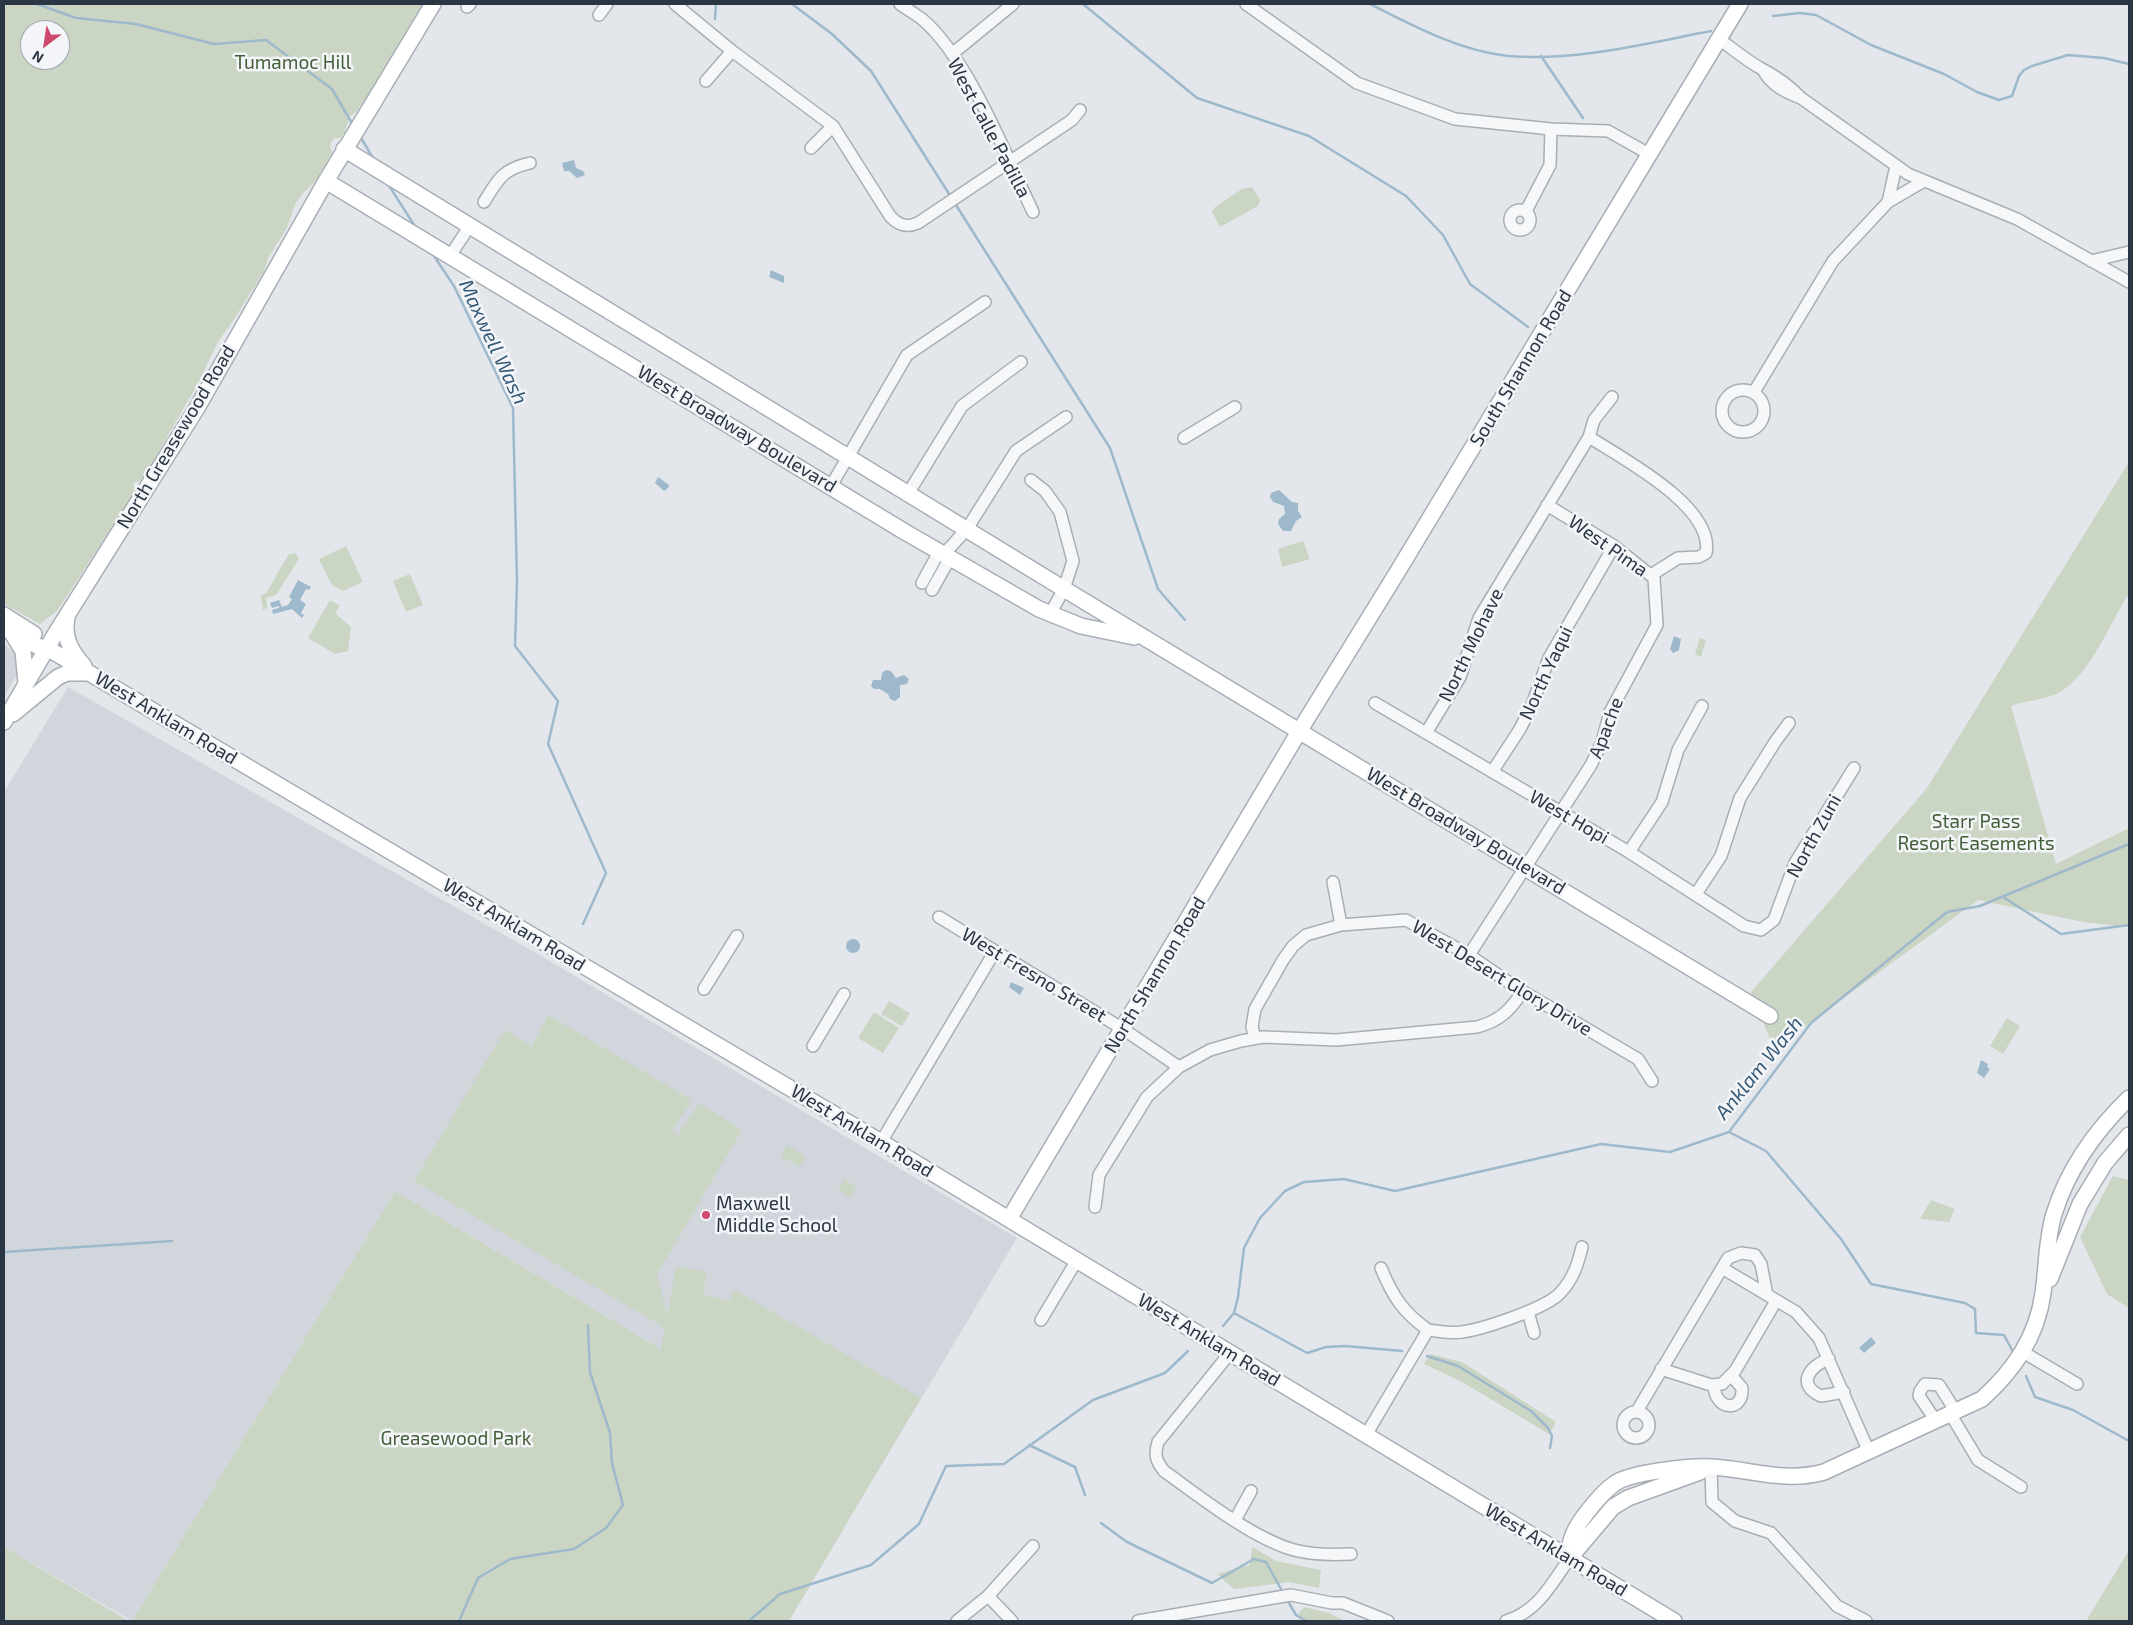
<!DOCTYPE html>
<html>
<head>
<meta charset="utf-8">
<style>
	body { margin:0 }
	#map { position:relative; width:2133px; height:1625px; overflow:hidden; background:#e3e7eb; font-family:"Exo 2",sans-serif }
	canvas { display:block }
	.frame { position:absolute; inset:0; border:5px solid #2a3643; pointer-events:none }
	.north { position:absolute; left:20px; top:20px; width:50px; height:50px; box-sizing:border-box; background:#f3f5f8; border:1px solid #a3a9b0; border-radius:50%; rotate:211deg; font-size:14px; font-weight:700; line-height:20px; text-align:center; color:#2a3643 }
	.north::after { content:''; display:block; margin:auto; width:18px; height:22px; background:#cf496c; clip-path:polygon(50% 0,100% 100%,50% 72%,0 100%) }
</style>
</head>
<body>
<div id="map">
<canvas width="2133" height="1625"></canvas>
<div class="frame"></div>
<div class="north">N</div>
</div>
<script>
const context = document.querySelector('canvas').getContext('2d');
context.lineJoin = 'round';
function paint(path, color) { context.fillStyle = color; context.fill(path, 'evenodd'); }
function strokePath(path, color, width, dash) { context.strokeStyle = color; context.lineWidth = width; context.lineCap = dash ? 'butt' : 'round'; context.setLineDash(dash || []); context.stroke(path); }
function label(font, color, halo, rows, align = 'center') {
  context.font = font + ' "Exo 2",sans-serif'; context.lineWidth = 5; context.setLineDash([]); context.textBaseline = 'middle'; context.strokeStyle = halo; context.fillStyle = color; for (const [text, x, y, turn = 0] of rows) {
    context.save(); context.translate(x, y); context.rotate((+turn || 0) * Math.PI / 180); context.textAlign = isNaN(turn) ? turn : align; if (halo) context.strokeText(text, 0, 0); context.fillText(text, 0, 0); context.restore();
  }
}
const built = new Path2D(`
	M4,644l18,14 -4,15 -14,24z
	M68,687l468,266 481,285 -142,238 -480,-285 -263,430 -128,-74v-755z`);
const green = new Path2D(`
	M4,4h421l-56,90 -13,18 -7,5 -4,15 -5,6h-6l-4,7 2,8 -18,30 -12,11 -7,11 -8,23 -19,30 -4,13 -29,47 -17,24 -22,45 -48,83 -8,11 -7,2 2,7 -8,14 -70,107 -17,13 -36,-20zM30,30h30v30h-30z
	M1252,187l8,13 -2,6 -38,21 -8,-15 2,-4 28,-19z
	M2129,462v135l-2,-1c-18,30 -39,83 -71,98 -14,6 -31,7 -45,12l45,158 73,-36v99l-46,-5 -105,-22 -204,149 -23,-57 176,-204z
	M1303,541l7,18 -28,8 -4,-18z
	M346,546l17,36 -20,9 -11,-6 -13,-26z
	M296,553l3,6 -23,36 -10,3 1,10 -4,2 -2,-14 5,-3 23,-39z
	M410,574l13,31 -17,7 -13,-31z
	M330,600l10,6 -5,7 16,14 -3,24 -13,3 -27,-16z
	M1700,638l6,2 -5,17 -6,-3z
	M889,1001l21,12 -8,13 -21,-12z
	M874,1012l25,16 -16,25 -25,-15z
	M548,1015l144,85 -20,31 6,4 21,-32 43,27 -85,144 10,42 9,-50 31,6 -4,22 26,7 4,-12 188,109 -132,223h-657l263,-430 266,158 4,-20 -10,-7 -241,-141 91,-151 27,16z
	M2007,1018l13,8 -17,28 -13,-8z
	M787,1145l19,11 -6,11 -19,-11z
	M2113,1176l16,4v128l-22,-14 -27,-57z
	M844,1179l13,8 -7,11 -12,-8z
	M1931,1200l24,9 -6,13 -29,-3z
	M1430,1354l32,8 94,60 -7,12 -87,-52 -38,-18z
	M4,1547l125,74h-125z
	M1252,1547l24,14 45,9 -2,18 -30,-6 -55,7 -17,-15 33,-9z
	M2129,1550v71h-43z
	M1304,1607l25,6 16,8h-41l-6,-7z`);
const water = new Path2D(`
	M574,160l2,8 7,3 2,4 -8,3 -8,-7h-5l-2,-8z
	M771,270l13,6v7l-15,-6z
	M658,477l11,8 -1,3 -4,3 -9,-8z
	M1279,490l13,12 6,1v8l4,6 -6,4 -5,10h-8l-5,-7 1,-5 6,-5 -1,-8 -11,-4 -3,-5 1,-4z
	M298,580l13,7 -2,3 -3,-1 -6,11 6,4 -5,9 3,2 -2,3 -10,-9 -19,5 -1,-4 7,-2v-2l-7,2 -2,-5 9,-3 3,7 6,-2 4,-6 -3,-2z
	M1674,636l7,3 -2,11 -6,3 -3,-4z
	M886,670l5,1 5,7 8,-3 5,4 -2,5 -7,1v12l-5,4 -5,-2 -2,-5 -8,-5h-6l-3,-3 2,-6h8l1,-7z
	M846 946a7 7 0 1 1 14 0a7 7 0 1 1-14 0Z
	M1011,982l13,6 -4,7 -11,-8z
	M1981,1060l7,4 -1,3 3,2 -6,9 -7,-5z
	M1871,1337l5,6 -12,10 -5,-5z`);
const stream = new Path2D(`
	M37,4l39,14 60,6 78,20 52,-4 66,49 21,36
	M792,4l40,30 39,37 80,126
	M1083,4l114,94 112,38 97,60 37,39 27,49 58,43
	M1370,4c43,22 90,47 138,52 65,6 140,-13 203,-25
	M1773,16l27,-3 16,2 55,30 73,29 33,18 22,8 13,-4 7,-20 5,-6 8,-4 36,-11 36,3 25,6
	M715,19l1,-15
	M1541,56l42,62
	M360,136l14,24
	M388,184l28,44
	M954,202l156,246 48,141 27,31
	M432,253l22,33 59,122 4,174 -2,64 43,55 -10,43 58,129 -23,51
	M2003,897l58,37 68,-9
	M1729,1132l37,19 75,88 30,45 94,19 10,6 1,24 28,2 8,15
	M4,1252l168,-11
	M1234,1313l73,40 19,-6 19,-1 57,5
	M1223,1326l11,-13 4,-16 6,-49 16,-30 25,-27 19,-9 40,-3 51,12 206,-47 69,8 59,-20 82,-109 136,-111 33,-6 149,-62
	M1427,1356l31,10 73,45 17,17 4,8 -2,12
	M2026,1376l9,21 38,13 56,31
	M1029,1445l46,22 10,28
	M1101,1523l26,19 85,41 42,-24 12,3 15,27
	M1289,1603l7,12 10,6
	M459,1621l19,-43 32,-19 64,-10 32,-21 17,-23 -11,-42 -2,-30 -20,-61 -2,-47
	M749,1621l31,-27 91,-29 48,-41 27,-58 58,-2 89,-64 72,-27 23,-22`);
const street = new Path2D(`
	M675,4l57,47 101,75 57,90c8,9 16,12 28,7l154,-103 8,-10
	M900,4c7,5 15,10 22,15 47,40 84,137 111,193
	M1246,4l111,79 98,36 96,10 57,2 41,23
	M467,7l3,-3
	M599,15l8,-11
	M1719,39c14,10 28,22 43,30 15,8 27,16 39,29 -16,-6 -30,-13 -38,-28
	M952,54l61,-50
	M706,81l26,-30
	M1801,98l107,76 109,45 112,63
	M811,148l22,-22
	M484,202c14,-23 19,-33 46,-39
	M1888,202l36,-21
	M1510 220a10 10 0 1 1 20 0a10 10 0 1 1-20 0Z
	M1526,211l24,-46 1,-36
	M450,256l19,-29
	M2091,261l38,-9
	M1722 411a21 21 0 1 1 42 0a21 21 0 1 1-42 0Z
	M1754,392l79,-131 55,-59 8,-36
	M1589,437c34,22 126,70 117,116l-7,4 -21,1 -27,17
	M1184,438l51,-31
	M1031,480l14,11 15,21 13,49 -9,28 -14,25
	M831,486l76,-131 78,-53
	M909,492l53,-86 59,-44
	M944,554l23,-25 49,-78 50,-34
	M922,583l17,-31
	M932,590l18,-32
	M1375,703l254,149 115,74 17,4 13,-10 21,-57 59,-95
	M1426,733l34,-56 19,-59 110,-181 5,-17 18,-23
	M1492,772l28,-43 12,-24 17,-47 65,-112
	M1629,852l33,-50 16,-52 24,-44
	M1333,882l8,43
	M1696,894l25,-38 19,-58 35,-56 14,-19
	M939,917l184,112 56,38
	M1469,955l122,-190 11,-23 8,-30 47,-87 -3,-47 -40,-32 -67,-41
	M704,989l33,-53
	M1255,1038l-3,-11 3,-18 28,-49 10,-14 13,-11 35,-10 65,-5 63,35 48,33 121,71 14,22
	M813,1046l31,-52
	M881,1142l114,-191
	M1095,1207l4,-32 48,-78 32,-30 31,-17 31,-9 22,-4 73,3 141,-13c22,-6 33,-16 45,-35
	M1381,1268c12,29 22,44 47,62
	M1722,1268l74,44 23,26 50,114
	M1528,1312l6,21
	M1041,1320l36,-60
	M1428,1330c10,1 24,4 34,2 21,-3 86,-24 99,-40 12,-13 17,-28 21,-45
	M2023,1352l54,32
	M1230,1353l-72,89c-4,13 -2,19 6,29 36,26 88,67 130,79 19,5 38,5 57,4
	M1829,1359c-20,7 -33,26 -8,37l23,-4
	M1661,1369l50,16 11,-1 13,-13 41,-70
	M1714,1385c1,27 30,27 28,3l-11,-13
	M1637,1411l91,-153 13,-5 14,2 6,9 6,31
	M1623 1425a13 13 0 1 1 26 0a13 13 0 1 1-26 0Z
	M1951,1415l27,45 43,27
	M1936,1421l-17,-25 1,-5 5,-7 14,1 17,27
	M1366,1435l62,-105
	M1711,1467l1,35 23,19 36,12 66,73 29,15
	M1235,1520l16,-29
	M988,1596l24,25
	M957,1621l31,-25 45,-50
	M1138,1621l153,-26 41,8h11l45,18
	M1506,1621c31,-9 45,-36 63,-62`);
const secondary = new Path2D(`
	M344,149l720,440 706,427
	M326,181l579,351 134,77 42,17 53,11
	M4,615l30,19
	M67,618c-4,20 4,33 17,48
	M4,628l33,18 10,2 834,494 793,479
	M12,633l11,18 3,32
	M13,714l45,-37 9,-4h21
	M4,722l50,-86 143,-228 129,-227 107,-177
	M1009,1219l291,-489 98,-159 342,-567
	M2050,1279l30,-75 25,-41 24,-28
	M1569,1559c-1,-19 7,-33 19,-48 7,-9 16,-20 26,-27 15,-12 77,-18 97,-17 39,2 74,16 113,5l158,-73c32,-29 55,-62 61,-106 4,-26 3,-53 11,-79 14,-45 41,-83 75,-116
	M1569,1559l44,-52 15,-9 72,-26`);
const markers = [
	[706,1215,5,"#cf496c"]
];
const parkNames = [
	["Tumamoc Hill",293,63],
	["Starr Pass",1976,822],
	["Resort Easements",1976,844],
	["Greasewood Park",456,1439]
];
const streetNames = [
	["West Calle Padilla",989,128,62],
	["South Shannon Road",1521,368,-59],
	["West Broadway Boulevard",737,429,31],
	["North Greasewood Road",176,437,-59],
	["West Pima",1608,546,35],
	["North Mohave",1471,645,-64],
	["North Yaqui",1546,673,-65],
	["West Anklam Road",166,718,31],
	["Apache",1606,728,-69],
	["West Hopi",1569,817,30],
	["West Broadway Boulevard",1466,831,31],
	["North Zuni",1814,836,-61],
	["West Anklam Road",514,925,31],
	["West Fresno Street",1034,975,31],
	["North Shannon Road",1155,975,-59],
	["West Desert Glory Drive",1502,978,31],
	["West Anklam Road",862,1131,31],
	["West Anklam Road",1209,1340,31],
	["West Anklam Road",1556,1550,31]
];
const poiNames = [
	["Maxwell",716,1204],
	["Middle School",716,1226]
];
const waterNames = [
	["Maxwell Wash",493,342,65],
	["Anklam Wash",1759,1068,-51]
];
paint(built, '#d1d6dd');
paint(green, '#cad5c4');
paint(water, '#9eb9cb');
strokePath(stream, '#9eb9cb', 2.5);
strokePath(street, '#a8aeb5', 14);
strokePath(secondary, '#a8aeb5', 18);
strokePath(street, '#f6f7f9', 11);
strokePath(secondary, '#fff', 15);
for (const [x, y, r, color] of markers) { const dot = new Path2D(); dot.arc(x, y, r, 0, 2 * Math.PI); context.fillStyle = color; context.fill(dot); strokePath(dot, '#f3f5f8', 2); }
label('19px', '#435f38', '#f3f5f8', parkNames);
label('19px', '#2a3643', '#f3f5f8', streetNames);
label('19px', '#2a3643', '#f3f5f8', poiNames, 'left');
label('italic 20px', '#345a77', '#f3f5f8', waterNames);
</script>
</body>
</html>
